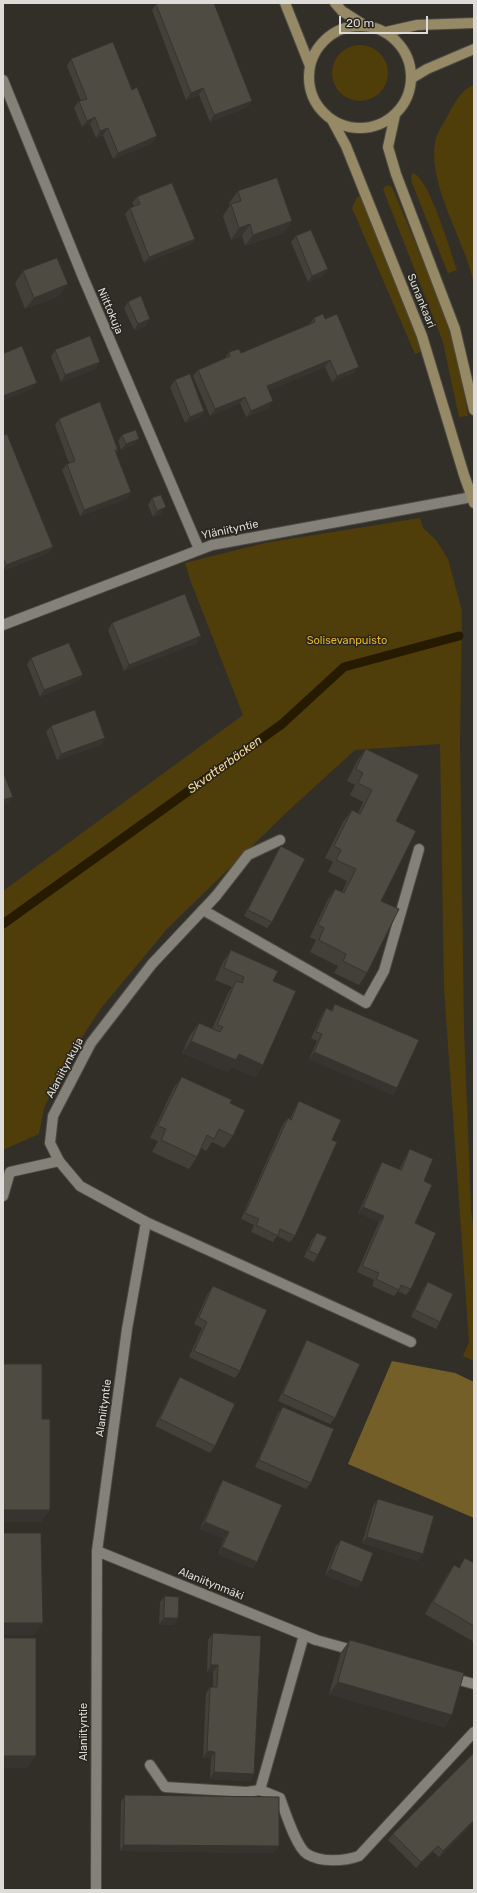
<!DOCTYPE html>
<html>
<head>
<meta charset="utf-8">
<style>
	body { margin:0 }
	#map { position:relative; width:477px; height:1893px; overflow:hidden; background:#322f28; font-family:Rubik,sans-serif }
	canvas { display:block }
	.frame { position:absolute; inset:0; border:4px solid #dedcd8; pointer-events:none }
	.scale { position:absolute; left:339px; top:16px; width:89px; height:18px; box-sizing:border-box; border:2px solid #dedcd8; border-top:0; padding-left:5px; font-size:12px; line-height:14px; white-space:nowrap; color:#dedcd8; -webkit-text-stroke:3px #28251e; paint-order:stroke }
</style>
</head>
<body>
<div id="map">
<canvas width="477" height="1893"></canvas>
<div class="frame"></div>
<div class="scale">20 m</div>
</div>
<script>
const context = document.querySelector('canvas').getContext('2d');
context.lineJoin = 'round';
function paint(path, color) { context.fillStyle = color; context.fill(path, 'evenodd'); }
function strokePath(path, color, width, dash) { context.strokeStyle = color; context.lineWidth = width; context.lineCap = dash ? 'butt' : 'round'; context.setLineDash(dash || []); context.stroke(path); }
function label(font, color, halo, rows, align = 'center') {
  context.font = font + ' Rubik,sans-serif'; context.lineWidth = 3; context.setLineDash([]); context.textBaseline = 'middle'; context.strokeStyle = halo; context.fillStyle = color; for (const [text, x, y, turn = 0] of rows) {
    context.save(); context.translate(x, y); context.rotate((+turn || 0) * Math.PI / 180); context.textAlign = isNaN(turn) ? turn : align; if (halo) context.strokeText(text, 0, 0); context.fillText(text, 0, 0); context.restore();
  }
}
const green = new Path2D(`
	M332 73a28 28 0 1 1 56 0a28 28 0 1 1-56 0Z
	M474,85v199c-8,-43 -49,-102 -38,-146 3,-9 10,-18 14,-27 6,-10 12,-22 24,-26z
	M413,173c16,5 38,79 44,97l-9,3 -36,-90 -1,-7z
	M387,185l5,2c20,48 42,97 59,148 9,26 12,53 17,81l-9,1 -16,-75 -60,-153z
	M362,196l63,154 -10,4 -63,-146 5,-11z
	M420,518l3,10 13,12 12,19 14,52 -2,132 4,286 7,180 3,26v126l-11,-5 6,-14 -25,-354 -4,-244 -85,6 -67,61 -121,118 -65,78 -36,54 -22,47 -5,26 -36,16v-259l240,-176 -52,-133 -6,-19 80,-20z`);
const forest = new Path2D(`
	M392,1361l63,12 19,9v136l-126,-54z`);
const stream = new Path2D(`
	M3,924l279,-200 62,-57 115,-31`);
const lane = new Path2D(`
	M216,896l32,-41 32,-15
	M203,910l163,93 18,-32 35,-122
	M3,1196l7,-24 49,-11
	M304,1635l-44,155 20,8c5,13 16,49 27,56 14,9 38,7 52,2l115,-124
	M316,1640l40,11
	M448,1677l26,7
	M150,1765l15,22 82,5 13,-2`);
const street = new Path2D(`
	M3,80l80,197 116,272
	M3,625l209,-80 260,-48
	M216,896l-64,68 -61,79 -38,73 -3,27 9,18 21,25 66,36 265,120
	M97,1551l219,89
	M96,1890l1,-339 30,-222 19,-107`);
const secondary = new Path2D(`
	M285,3l25,63
	M335,3l7,8 22,14
	M309 77a51 51 0 1 1 102 0a51 51 0 1 1-102 0Z
	M386,32l31,-7 57,-2
	M412,78l15,-9 47,-20
	M395,115l-7,32 8,27 59,155 19,81
	M332,120l14,26 76,190 42,139 10,28`);
const wall = new Path2D(`
	M156,4l92,103 -38,15 -11,-27 -13,5 -34,-90z
	M71,59l82,84 -40,16 -10,-24 -7,3 -6,-14 -8,3 -8,-19 5,-7h2l-14,-35z
	M238,191l54,30 -9,12 -38,13 -3,-10 -11,4 -8,-24 7,-11 -1,-2z
	M137,197l58,42 -5,6 -46,18 -19,-49 5,-6 4,-2 -2,-3z
	M296,236l27,40 -15,6 -17,-40z
	M23,271l36,25 -34,13 -10,-26z
	M128,302l18,24 -12,4 -10,-22z
	M314,318l11,1 29,54 -22,9 -7,-15 -56,23v18l-23,9 -6,-14 -30,13 -17,-40 5,-6 27,-12 4,-6 12,1 68,-28z
	M55,350l45,12 -5,7 -34,13 -10,-25z
	M175,380l29,31 -4,6 -15,6 -15,-36z
	M59,419l59,31 -2,3 15,39 -5,7 -46,17 -18,-46 5,-6 2,-1 -14,-38z
	M122,435l12,10 -13,5 -3,-9z
	M3,436l50,111 -5,6 -45,18z
	M152,498l9,16 -8,3 -5,-12z
	M112,623l89,13 -4,7 -73,28 -16,-41z
	M31,658l52,17 -5,6 -38,16 -13,-33z
	M51,726l54,12 -4,7 -44,15 -11,-28z
	M366,749l30,72 -29,152 -8,12 -25,-12 4,-7 -28,-14 6,-12 -6,-3 17,-36 8,-12 7,3 5,-11 -19,-9 5,-10 -8,-4 18,-36 9,-12 6,3 5,-11 -13,-7 5,-10 -8,-4 10,-20z
	M281,846l-9,76 -5,6 -23,-12 33,-64z
	M231,950l42,31 -10,84 -8,12 -23,-10 -5,5 -45,-19 8,-18 9,-12 13,6 16,-36 4,-6 -17,-7 8,-18z
	M335,1004l62,84 -4,7 -84,-36 8,-18 -6,-3 11,-23 4,-7 5,2z
	M182,1077l48,26 3,33 -9,12 -12,-6 -6,9 -5,-3 -4,9 -8,12 -37,-17 6,-11 -8,-3 23,-49z
	M299,1101l33,39 -37,96 -5,6 -13,-6 -4,6 -22,-10 3,-7 -13,-6 42,-95 5,-6 2,1 5,-11z
	M410,1149l14,32 -9,42 -4,66 -5,6 -8,-4 -4,5 -22,-10 2,-6 -17,-8 22,-50 -21,-9 20,-44 4,-7 17,8 7,-14z
	M317,1233l1,22 -4,7 -10,-5 8,-18z
	M428,1282l12,40 -4,7 -25,-12 12,-28z
	M213,1286l27,85 -5,7 -46,-21 13,-29 -8,-4 14,-31z
	M307,1340l28,78 -5,6 -52,-23 25,-54z
	M180,1377l35,69 -5,7 -55,-27 21,-43z
	M283,1407l28,76 -5,6 -51,-22 23,-54z
	M223,1480l30,88 -35,-14 6,-15 -24,-10 19,-43z
	M378,1499l40,62 -56,-18 11,-37z
	M341,1540l17,48 -33,-13 11,-29z
	M465,1558l9,5v79l-49,-28 21,-37 8,-12 5,3z
	M165,1596l9,29 -15,-1 1,-22z
	M213,1633l41,141 -4,7 -40,-2 1,-21h-8l3,-65 4,-6h3v-15h-6l1,-32z
	M350,1640l102,75 -8,12 -115,-33 12,-42z
	M474,1753v69l-35,35 -6,-5 -17,16 -28,-28 5,-6z
	M125,1795l149,58 -154,-2 1,-49z`);
const shadedWall = new Path2D(`
	M203,88l-4,7 -13,5 5,-7z
	M252,101l-4,6 -38,15 4,-7z
	M95,117l-5,7 -8,3 5,-6z
	M108,128l-5,7 -7,3 4,-7z
	M157,136l-4,7 -40,16 5,-6z
	M292,221l-9,12 -38,13 8,-11z
	M250,224l-8,12 -11,4 8,-12z
	M195,239l-5,6 -46,18 5,-6z
	M328,269l-5,7 -15,6 4,-6z
	M68,284l-9,12 -34,13 9,-11z
	M150,319l-4,7 -12,4 4,-6z
	M330,360l-5,7 -63,26 5,-7z
	M100,362l-5,7 -34,13 4,-7z
	M359,367l-5,6 -22,9 5,-6z
	M37,383l-5,6 -29,12v-5z
	M245,397l-5,6 -30,13 5,-7z
	M273,401l-4,7 -23,9 5,-6z
	M204,411l-4,6 -15,6 5,-6z
	M139,439l-5,6 -13,5 5,-6z
	M131,492l-5,7 -46,17 4,-6z
	M166,507l-5,7 -8,3 4,-6z
	M53,547l-5,6 -45,18v-1l3,-5z
	M201,636l-4,7 -73,28 5,-6z
	M83,675l-5,6 -38,16 4,-7z
	M105,738l-4,7 -44,15 4,-6z
	M13,797l-5,6 -5,2v-5z
	M191,1041l48,13 24,11 -8,12 -23,-10 -5,5 -45,-19z
	M314,1052l83,36 -4,7 -84,-36z
	M363,1207l21,9 -5,6 -21,-9z
	M3,1510h47l-9,12h-38z
	M205,1522l24,10 -5,7 -24,-10z
	M367,1537l56,17 -5,7 -56,-18z
	M222,1547l35,15 -4,6 -35,-14z
	M330,1569l32,13 -4,6 -33,-13z
	M164,1618h14l-4,7 -15,-1z
	M3,1623h40l-9,12h-31z
	M211,1665h7l-5,7h-6z
	M338,1682l114,33 -8,12 -115,-33z
	M207,1751l8,1 -4,6h-8z
	M3,1756h33l-9,12h-24z
	M214,1772l40,2 -4,7 -40,-2z
	M474,1820v2l-35,35 4,-6z
	M124,1845l155,1 -5,7 -154,-2z
	M438,1846l-5,6 -17,16 5,-6z`);
const building = new Path2D(`
	M158,3h56l38,98 -38,14 -11,-27 -12,5 -35,-89z
	M113,42l19,48 5,-3 20,49 -39,17 -10,-25 -8,3 -5,-14 -8,4 -8,-20 8,-2 -16,-40z
	M277,178l15,43 -39,14 -3,-11 -11,4 -8,-24 10,-3 -3,-10z
	M172,183l23,56 -46,18 -19,-49 10,-4 -3,-7z
	M311,230l17,39 -16,7 -16,-40z
	M57,258l11,26 -34,14 -11,-27z
	M141,296l9,23 -12,5 -10,-22z
	M323,314l2,5 12,-5 22,53 -22,9 -7,-16 -63,26 6,15 -22,10 -6,-14 -30,12 -17,-39 32,-14 -1,-4 10,-3 2,4 74,-31 -1,-4z
	M90,336l10,26 -35,13 -10,-25z
	M22,346l15,37 -34,13v-42z
	M190,374l14,37 -14,6 -15,-37z
	M100,402l18,48h-3l16,42 -47,18 -17,-46 8,-3 -16,-42z
	M136,430l3,9 -13,5 -4,-9z
	M7,434l46,113 -47,18 -3,-7v-122z
	M161,495l5,12 -9,4 -5,-13z
	M185,594l16,42 -72,29 -17,-42z
	M69,643l14,32 -39,15 -13,-32z
	M95,710l10,28 -44,16 -10,-28z
	M366,749l53,26 -23,46 20,10 -35,70 18,8 -32,64 -24,-12 3,-7 -27,-14 5,-12 -6,-3 17,-36 9,4 12,-24 -20,-9 5,-10 -7,-4 18,-36 8,4 12,-24 -14,-7 5,-10 -7,-4z
	M3,772l10,25 -10,3z
	M281,846l24,13 -33,63 -24,-12z
	M231,950l47,21 -5,10 23,10 -33,74 -24,-11 -3,6 -45,-19 8,-18 21,9 3,-5 -6,-2 19,-44 6,2 2,-6 -20,-9z
	M335,1004l84,36 -22,48 -83,-36 8,-18 -6,-2 10,-24 6,3z
	M182,1077l50,23 -2,3 15,7 -12,26 -14,-7 -5,10 -7,-4 -10,22 -36,-17 5,-11 -8,-3z
	M299,1101l42,19 -9,20 5,2 -42,94 -15,-7 -2,7 -22,-11 3,-6 -14,-6 43,-95 3,2z
	M410,1149l23,10 -9,22 8,4 -17,38 21,10 -25,56 -10,-4 -2,5 -23,-11 3,-6 -17,-7 22,-50 -21,-9 19,-45 19,8z
	M317,1233l10,4 -9,18 -9,-4z
	M428,1282l25,12 -13,28 -25,-12z
	M213,1286l54,24 -27,61 -46,-20 13,-29 -8,-4z
	M307,1340l53,24 -25,54 -52,-24z
	M3,1364h39v55h8v91h-47z
	M180,1377l55,27 -20,42 -55,-27z
	M283,1407l51,22 -23,54 -52,-23z
	M223,1480l59,25 -25,57 -35,-15 7,-15 -24,-10z
	M378,1499l56,17 -11,38 -56,-17z
	M3,1533h38l2,90h-40z
	M341,1540l32,13 -11,29 -32,-13z
	M465,1558l9,5v63l-41,-24 21,-37 5,3z
	M165,1596l14,1 -1,21h-14z
	M213,1633l48,3 -7,138 -40,-2 1,-20 -8,-1 3,-64h7l1,-22h-7z
	M3,1638h33v118h-33z
	M350,1640l114,33 -12,42 -114,-33z
	M474,1753v67l-31,31 -5,-5 -17,16 -28,-28z
	M125,1795l154,2v49l-155,-1z`);
const streetNames = [
	["Sunankaari",421,301,68],
	["Niittokuja",110,311,67],
	["Yläniityntie",230,530,-12],
	["Alaniitynkuja",65,1068,-62],
	["Alaniityntie",104,1408,-82],
	["Alaniitynmäki",211,1584,22],
	["Alaniityntie",84,1732,-90]
];
const parkNames = [
	["Solisevanpuisto",347,641]
];
const waterNames = [
	["Skvatterbäcken",225,765,-36]
];
paint(green, '#503e0a');
paint(forest, '#745f29');
strokePath(stream, '#261a00', 9);
strokePath(lane, '#4d4a44', 12);
strokePath(street, '#4d4a44', 12);
strokePath(secondary, '#4d4a44', 12);
strokePath(lane, '#848178', 10);
strokePath(street, '#848178', 10);
strokePath(secondary, '#968966', 10);
paint(wall, '#43403a');
paint(shadedWall, '#37342f');
paint(building, '#4e4b43');
strokePath(building, '#37342f', 1);
label('11px', '#dedcd8', '#28251e', streetNames);
label('11px', '#e8b61e', '#28251e', parkNames);
label('italic 12px', '#f8db94', '#28251e', waterNames);
</script>
</body>
</html>
